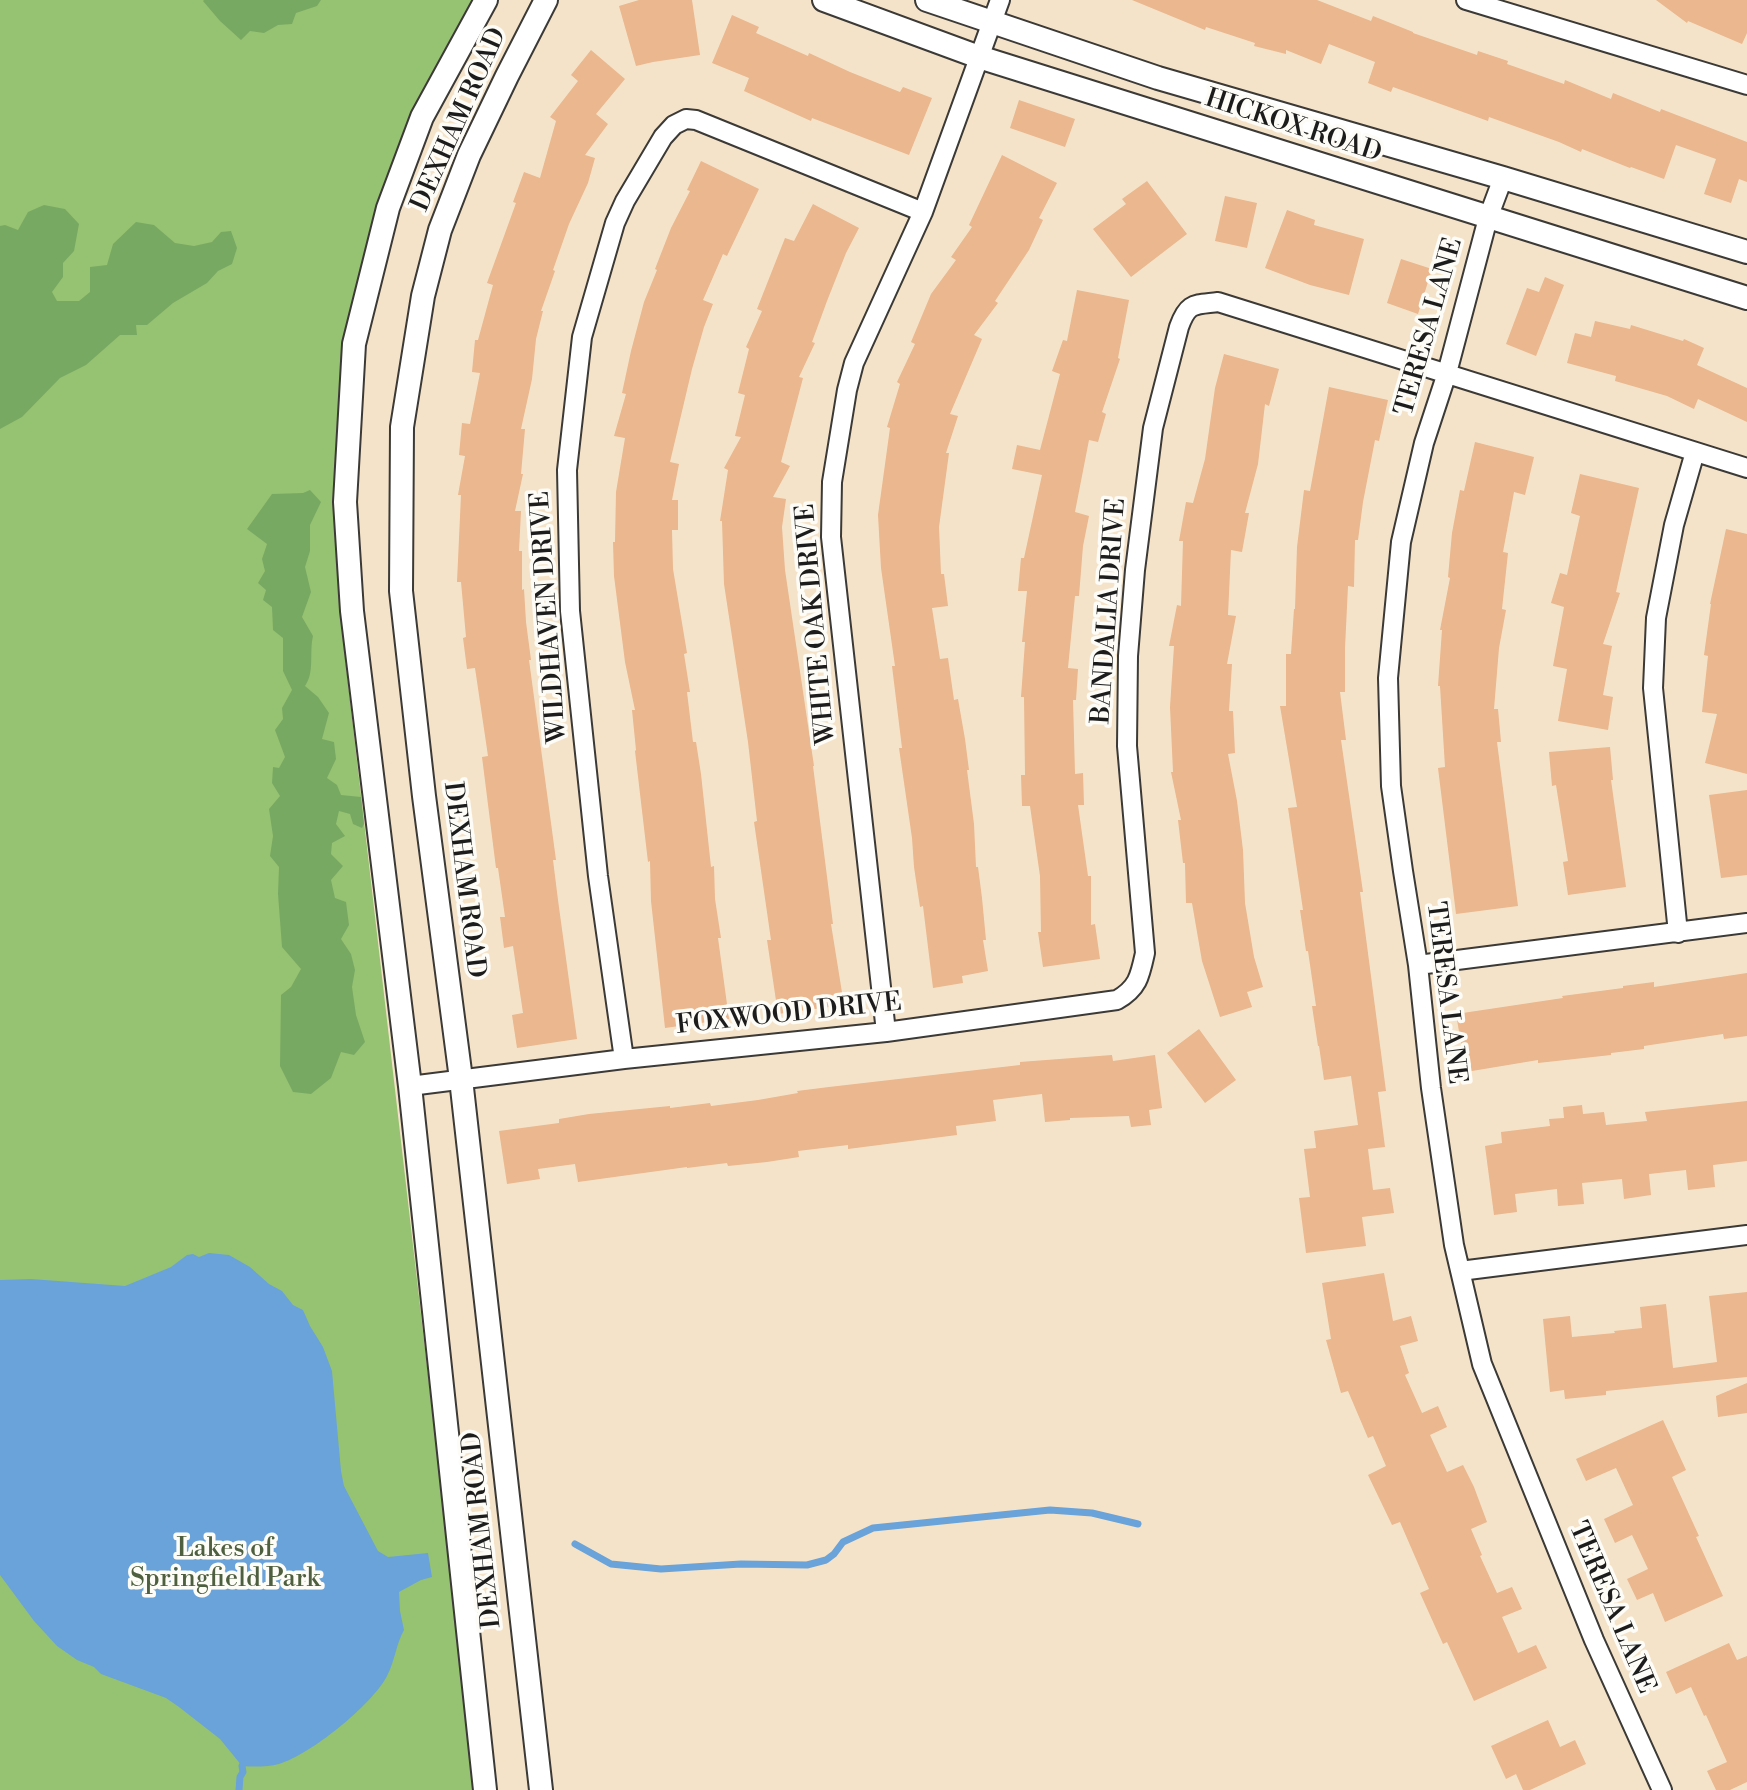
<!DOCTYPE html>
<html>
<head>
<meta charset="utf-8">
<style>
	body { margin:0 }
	canvas { display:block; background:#f4e3c9 }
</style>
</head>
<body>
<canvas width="1747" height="1790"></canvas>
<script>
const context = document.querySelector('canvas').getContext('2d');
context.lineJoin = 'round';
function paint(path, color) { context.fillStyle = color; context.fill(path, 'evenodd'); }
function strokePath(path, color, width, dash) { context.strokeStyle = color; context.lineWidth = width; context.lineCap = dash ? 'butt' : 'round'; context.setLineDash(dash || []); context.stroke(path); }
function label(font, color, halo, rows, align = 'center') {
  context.font = font + ' "Libre Bodoni",serif'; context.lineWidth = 7; context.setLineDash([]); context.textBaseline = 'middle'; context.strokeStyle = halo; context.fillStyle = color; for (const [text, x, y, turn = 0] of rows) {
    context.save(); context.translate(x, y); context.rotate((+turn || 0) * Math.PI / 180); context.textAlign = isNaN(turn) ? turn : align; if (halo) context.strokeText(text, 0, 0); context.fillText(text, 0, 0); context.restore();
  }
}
const green = new Path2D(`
	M0,0h472l-39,73 -17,39 -63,201 -14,107 -3,68v67l9,102 131,1133h-476z`);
const forest = new Path2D(`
	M204,0h117l-4,6 -21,7 -4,11 -14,1 -14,8 -14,-2 -9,9 -21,-19 -17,-20z
	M44,205l21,4 14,15 -5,27 -11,12v14l-11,15 5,9h22l11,-9v-25l17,-2 6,-21 23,-22 18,3 21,18 19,3 18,-4 9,-10 10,-1 6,17 -5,16 -14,7 -11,12 -34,20 -26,22h-11l1,10h-17l-34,30 -26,13 -38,39 -22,12v-203l5,-1 13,5 10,-18z
	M310,490l11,12 -11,23v26l-5,16 6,25 -9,25 11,19c-4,17 2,36 -8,50l13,11 11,16 -7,26 12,3 2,17 -9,19 10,7 4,10 20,2 3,27 -2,4 -9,-4 -3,-10 -11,-3 -3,13 9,12 -13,7 -1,11 12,12 -12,14 4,18 11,4 3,23 -8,14 10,15 4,16 -3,17 4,28 9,27 -11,13 -13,-3 -10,26 -20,16 -18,-2 -13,-26 1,-71 10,-8 10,-18 -19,-22 -4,-53 1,-27 -9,-11 3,-20 -4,-27 11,-13 -8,-13 1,-16 6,1 6,-11 -10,-27 8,-11 -1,-11 10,-18 -9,-19v-33l-10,-8 -1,-23 -9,-7 3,-10 -8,-7 7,-12 -3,-12 5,-15 -20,-15 25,-35 31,-1z`);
const water = new Path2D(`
	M209,1253l20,2 21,12 19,17 13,7 11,14 10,5 7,16 13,21 9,24 9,100 3,15 34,65 10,6 40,-4 4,24 -11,3 -22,12 1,19 4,19c-8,14 -9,31 -17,46 -15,29 -77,79 -108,88 -12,3 -24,3 -37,2l-22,-27 -41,-32 -13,-9 -65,-24 -7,-7 -17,-7 -20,-14 -23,-25 -34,-46v-295l31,-1 94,7 46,-19 16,-12 6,-1 6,3z`);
const stream = new Path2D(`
	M575,1544l36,20 50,5 80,-5 66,1 19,-5 8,-6 9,-12 30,-14 177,-18 42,3 46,11
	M239,1790l1,-13 3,-5 -1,-6 4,-7`);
const building = new Path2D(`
	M639,0h53l8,55 -47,7 -17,4 -17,-60z
	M1132,0h185l54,21 2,-5 40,16v1l64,22 1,-4 30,10 -1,3 57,20 1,-4 46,19 2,-6 47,19 1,-3 86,33v40l-8,-3 -8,24 -27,-9 12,-35 -40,-14 -12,34 -33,-12 -1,1 -48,-19 -1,3 -22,-10 -70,-25 -1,4 -95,-34 -2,5 -23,-9 7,-21 -46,-18 -8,20 -35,-14v4l-32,-8 1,-3 -49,-16 -1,3z
	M1656,0h91v33l-5,11 -54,-23 -1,2z
	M732,15l27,12 -3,6 52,23 1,-3 41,19 50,20 3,-5 29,11 -23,57 -97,-37 -1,3 -67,-30 5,-13 -37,-15z
	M591,50l34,29 -29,35 12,10 -23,31 10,3 -7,25 -19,41 -16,46 2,1 -14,40h2l-7,28 -4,40 -11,50h4l-4,45h2l-8,37h6l-2,40h3v39l2,-1 2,33 5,38h-2l27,200h-3l5,40 19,139 -60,9 -5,-33 11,-2 -10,-67 -9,2 -4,-31h5l-7,-49h-2l-14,-111 6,-1 -13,-88 -8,1 -4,-31 3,-1 -5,-55h-4l4,-87h-3l7,-39 -6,-1 3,-32 8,1 10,-51 -8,-1 3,-32h3l15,-55 -6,-2 29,-80 -3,-1 11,-30 16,6 16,-57 -6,-4 28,-36 -7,-6z
	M1019,100l56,19 -10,28 -55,-19z
	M1002,155l55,28 -18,35 4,2 -14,30 -34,51 3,2 -24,32 8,4 -32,75 8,2 -12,37h3l-10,74 2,47h3l4,32 -16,2 8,51 8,-1 6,42 4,-1 7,40 4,31h-2l7,54 2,43h2l4,31 4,42h-3l5,31 -26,5 1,7 -30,5 -10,-82 -3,1 -6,-40 -2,-29 -13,-90h3l-10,-82h3l-14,-98 -3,-53 12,-87 -3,-1 13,-43 -3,-2 18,-38 -4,-2 20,-48 25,-34 -5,-3 21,-30 -3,-2z
	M701,161l58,28 -32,67 -4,-2 -20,46 10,4 -9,23 -12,42 -22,93 9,2 -7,36h6v30h-6l1,39 14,84 -3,1 6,38h-3l6,50h3l5,32 10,93 3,-1 1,33 6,39h-3l11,81 -64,9 -14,-127 -1,-40 -2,1 -13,-111 1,-1 -4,-40h3l-10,-48 -11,-86 -1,-34h2l1,-50 9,-54 -11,-2 12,-42 -4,-1 9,-42 13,-49 13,-32 -2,-1 16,-41 19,-37 -3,-1z
	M1147,181l40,53 -56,43 -38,-48 33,-25 -4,-5z
	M1225,196l32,7 -10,45 -32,-7z
	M813,204l46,24 -13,25 -19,48 -15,41 3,1 -16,34 4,1 -22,84 9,4 -17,31 13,2 -4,28 3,43 29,196h-1l20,158h-2l13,81 -66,9 -11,-74h4l-17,-118 3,-1 -9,-79 -24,-158 -2,-63h-2l8,-51 -4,-2 17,-31 -6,-1 10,-41 -7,-2 11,-44 -3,-2 16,-36 -5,-2 28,-71 9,3z
	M1287,210l28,10 -1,5 50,14 -15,56 -39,-10 -45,-17z
	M1401,259l31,10 -14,45 -31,-11z
	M1545,277l19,8 -28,71 -30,-12 21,-56 12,4z
	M1077,290l52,10 -11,58 2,1 -18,53 4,2 -8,28 -9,-2 -14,72 14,4 -6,30 -4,50h-4l-7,72 10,1 -2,31h-3l2,74 8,-1 1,32h-6l10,71h3v49l4,-1 5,35 -57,8 -5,-35h3l-1,-56 -10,-70h-8l-1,-31h4l-1,-78h-3l4,-55h-3l5,-51h-9l3,-33h3l18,-83 -30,-6 5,-24 23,5 20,-76 -8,-3 11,-31 4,1z
	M1595,321l35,8 1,-4 52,16 1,-2 20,9 -7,17 50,23v34l-49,-23 -4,10 -27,-13 -52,-15 1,-5 -49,-13 8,-30 16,4z
	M1224,354l55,15 -10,37 -4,-2 -7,60 -13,49h4l-7,39 -11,-2 -3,65 8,1 -9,48h5l-3,47h4l2,42 -7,1 9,47 6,49 2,53 9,54 9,30 -16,5 5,15 -32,10 -18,-56 -10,-58h-6l-1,-40h-2l-5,-43h3l-10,-48h2l-3,-65 4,-61h-5l8,-41 4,1 2,-65h-4l7,-39 7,1 12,-44 10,-71z
	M1329,387l59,13 -9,41 -4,-1 -12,62 -5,38h-3l-1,47 -6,-1 -3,62v44h-5l6,48h-5l22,152h-3l26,199 -8,1 7,55 -17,2 5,41 17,-2 4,25 -32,4 4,29 -60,7 -7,-55 11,-1 -6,-48 12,-1 -2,-17 44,-6 -7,-49 -27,4 -5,-34h-1l-6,-40h4l-8,-55h-2l-6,-41h3l-15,-102 9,-1 -17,-101h6v-52h5l3,-45h1l2,-62 7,-57 6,1z
	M1475,442l59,15 -9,38 -11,-3 -11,60 5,1 -6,56 4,1 -7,38 -5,61h4l3,33h-4l21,164 -62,8 -18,-146 7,-1 -5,-81h-2l4,-56h-2l10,-52 -2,-1 4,-44 8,-43 4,1z
	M1580,474l59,14 -23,104 4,1 -17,51 9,2 -9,49 10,2 -5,33 -50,-9 9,-52 -14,-3 11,-59 -13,-4 9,-30 7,2 13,-59 -9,-3z
	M1726,529l21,5v240l-42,-11 12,-49 -15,-2 6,-56 -4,-1 7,-51h-1z
	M1610,747l3,33h-2l15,107 -58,8 -5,-33 5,-1 -12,-76 -4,1 -3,-34z
	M1747,790v85l-26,3 -12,-83z
	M1747,973v63l-23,3 -1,-5 -79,12v3l-33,4v2l-73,8v-3l-72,12 -10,-58 107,-16 -1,-2 61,-8v-2l31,-4v5z
	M1199,1029l37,51 -31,23 -38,-50z
	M1112,1055l1,6 42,-6 7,53 -13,2 2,15 -20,2 -2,-11 -59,2v2l-25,2 -3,-28 -49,6 3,21 -40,5 1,9 -109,14v-4l-50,6 1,6 -32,5 -39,4 -1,-3 -40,5v-1l-109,15 -3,-18 -37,5 2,10 -33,5 -8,-53 60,-8v-4l30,-5 81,-8v2l40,-5 1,3 47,-6 40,-7 -1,-2 32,-4 191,-22v-3z
	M1747,1101v60l-34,4 2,22 -27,3 -2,-20 -37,4 2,21 -27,4 -2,-20 -40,4 2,21 -26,2 -1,-17 -42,5 2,18 -23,3 -9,-69 17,-3 -1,-11 49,-6 -1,-7 15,-1 -1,-11 19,-2 1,9 21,-2 2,13 41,-4 -2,-9z
	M1384,1273l9,48 18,-5 7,25 -18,5 9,27 -4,2 17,38 16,-7 9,21 -17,8 17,37 16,-7 11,22 13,35 -16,7 11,26 -2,1 17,37 15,-6 10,22 -20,8 16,36 18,-8 11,23 -73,33 -27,-59 -4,2 -23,-51 9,-4 -29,-67 -8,3 -24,-50 18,-9 -13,-30 -5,2 -20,-47 -7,2 -15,-53 5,-1 -9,-56z
	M1747,1292v85l-141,14v4l-41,4 -1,-9 -14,2 -7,-73 27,-3 2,21 43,-4 -1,-2 28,-3 -2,-21 26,-3 7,64 44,-6 -8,-66z
	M1747,1383v30l-29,4 -2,-21z
	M1663,1420l23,50 -14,7 27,59 -3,1 27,59 -58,26 -12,-29 -16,7 -10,-21 21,-10 -16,-34 -17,8 -11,-24 29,-14 -17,-37 -30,13 -10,-22z
	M1729,1643l8,17 10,-4v126l-17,8h-14l-9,-19 20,-9 -21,-47 -2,1 -13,-29 -15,7 -10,-22z
	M1548,1720l12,27 15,-7 11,24 -56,26h-7l-7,-16 -10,5 -15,-33z`);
const minor = new Path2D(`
	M1466,0l281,85
	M1503,178l-15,40 -41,155 -23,70 -23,99 -13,136 3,108 12,85 15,94 13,123 23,157 28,119 112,276 68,150
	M1678,933l-25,-245 3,-70 18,-93 21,-73
	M1418,965l329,-42
	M886,1032l-55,-495 1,-55 15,-92 7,-27 69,-151 77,-212
	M624,1059l-26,-183 -28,-265 -3,-141 15,-133 33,-114 10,-22 38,-64 11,-12 12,-6 10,1 227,92
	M410,1086l214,-27 262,-27 231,-32c21,-12 23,-24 28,-47l-18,-207 1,-90 7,-86 18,-142 26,-101c9,-25 15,-22 39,-25l529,166
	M1460,1271l287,-36`);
const tertiary = new Path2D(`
	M824,0l155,57 768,241
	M927,0l231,78 345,100 244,74
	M485,1790l-75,-704 -58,-475 -7,-109 9,-158 34,-136 34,-91 64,-117
	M541,1790l-80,-711 -37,-283 -23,-205 1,-164 21,-131 17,-66 29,-75 38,-79 39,-76`);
const streetNames = [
	["DEXHAM ROAD",460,120,-66],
	["HICKOX ROAD",1293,127,18],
	["TERESA LANE",1430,327,-74],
	["BANDALIA DRIVE",1110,611,-86],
	["WILDHAVEN DRIVE",550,617,-94],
	["WHITE OAK DRIVE",817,624,-95],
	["DEXHAM ROAD",463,880,83],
	["TERESA LANE",1445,993,83],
	["FOXWOOD DRIVE",789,1015,-6],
	["DEXHAM ROAD",483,1530,-96],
	["TERESA LANE",1611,1608,67]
];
const parkNames = [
	["Lakes of",225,1550],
	["Springfield Park",225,1580]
];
paint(green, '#96c371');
paint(forest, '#78a963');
paint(water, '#6aa3d9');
strokePath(stream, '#6aa3d9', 7);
paint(building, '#eab78e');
strokePath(minor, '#3c3a36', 22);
strokePath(tertiary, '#3c3a36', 26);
strokePath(minor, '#fff', 18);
strokePath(tertiary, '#fff', 22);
label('26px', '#1c1c1c', '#fdfcf7', streetNames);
label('26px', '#4d5f3e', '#fdfcf7', parkNames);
</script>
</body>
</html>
